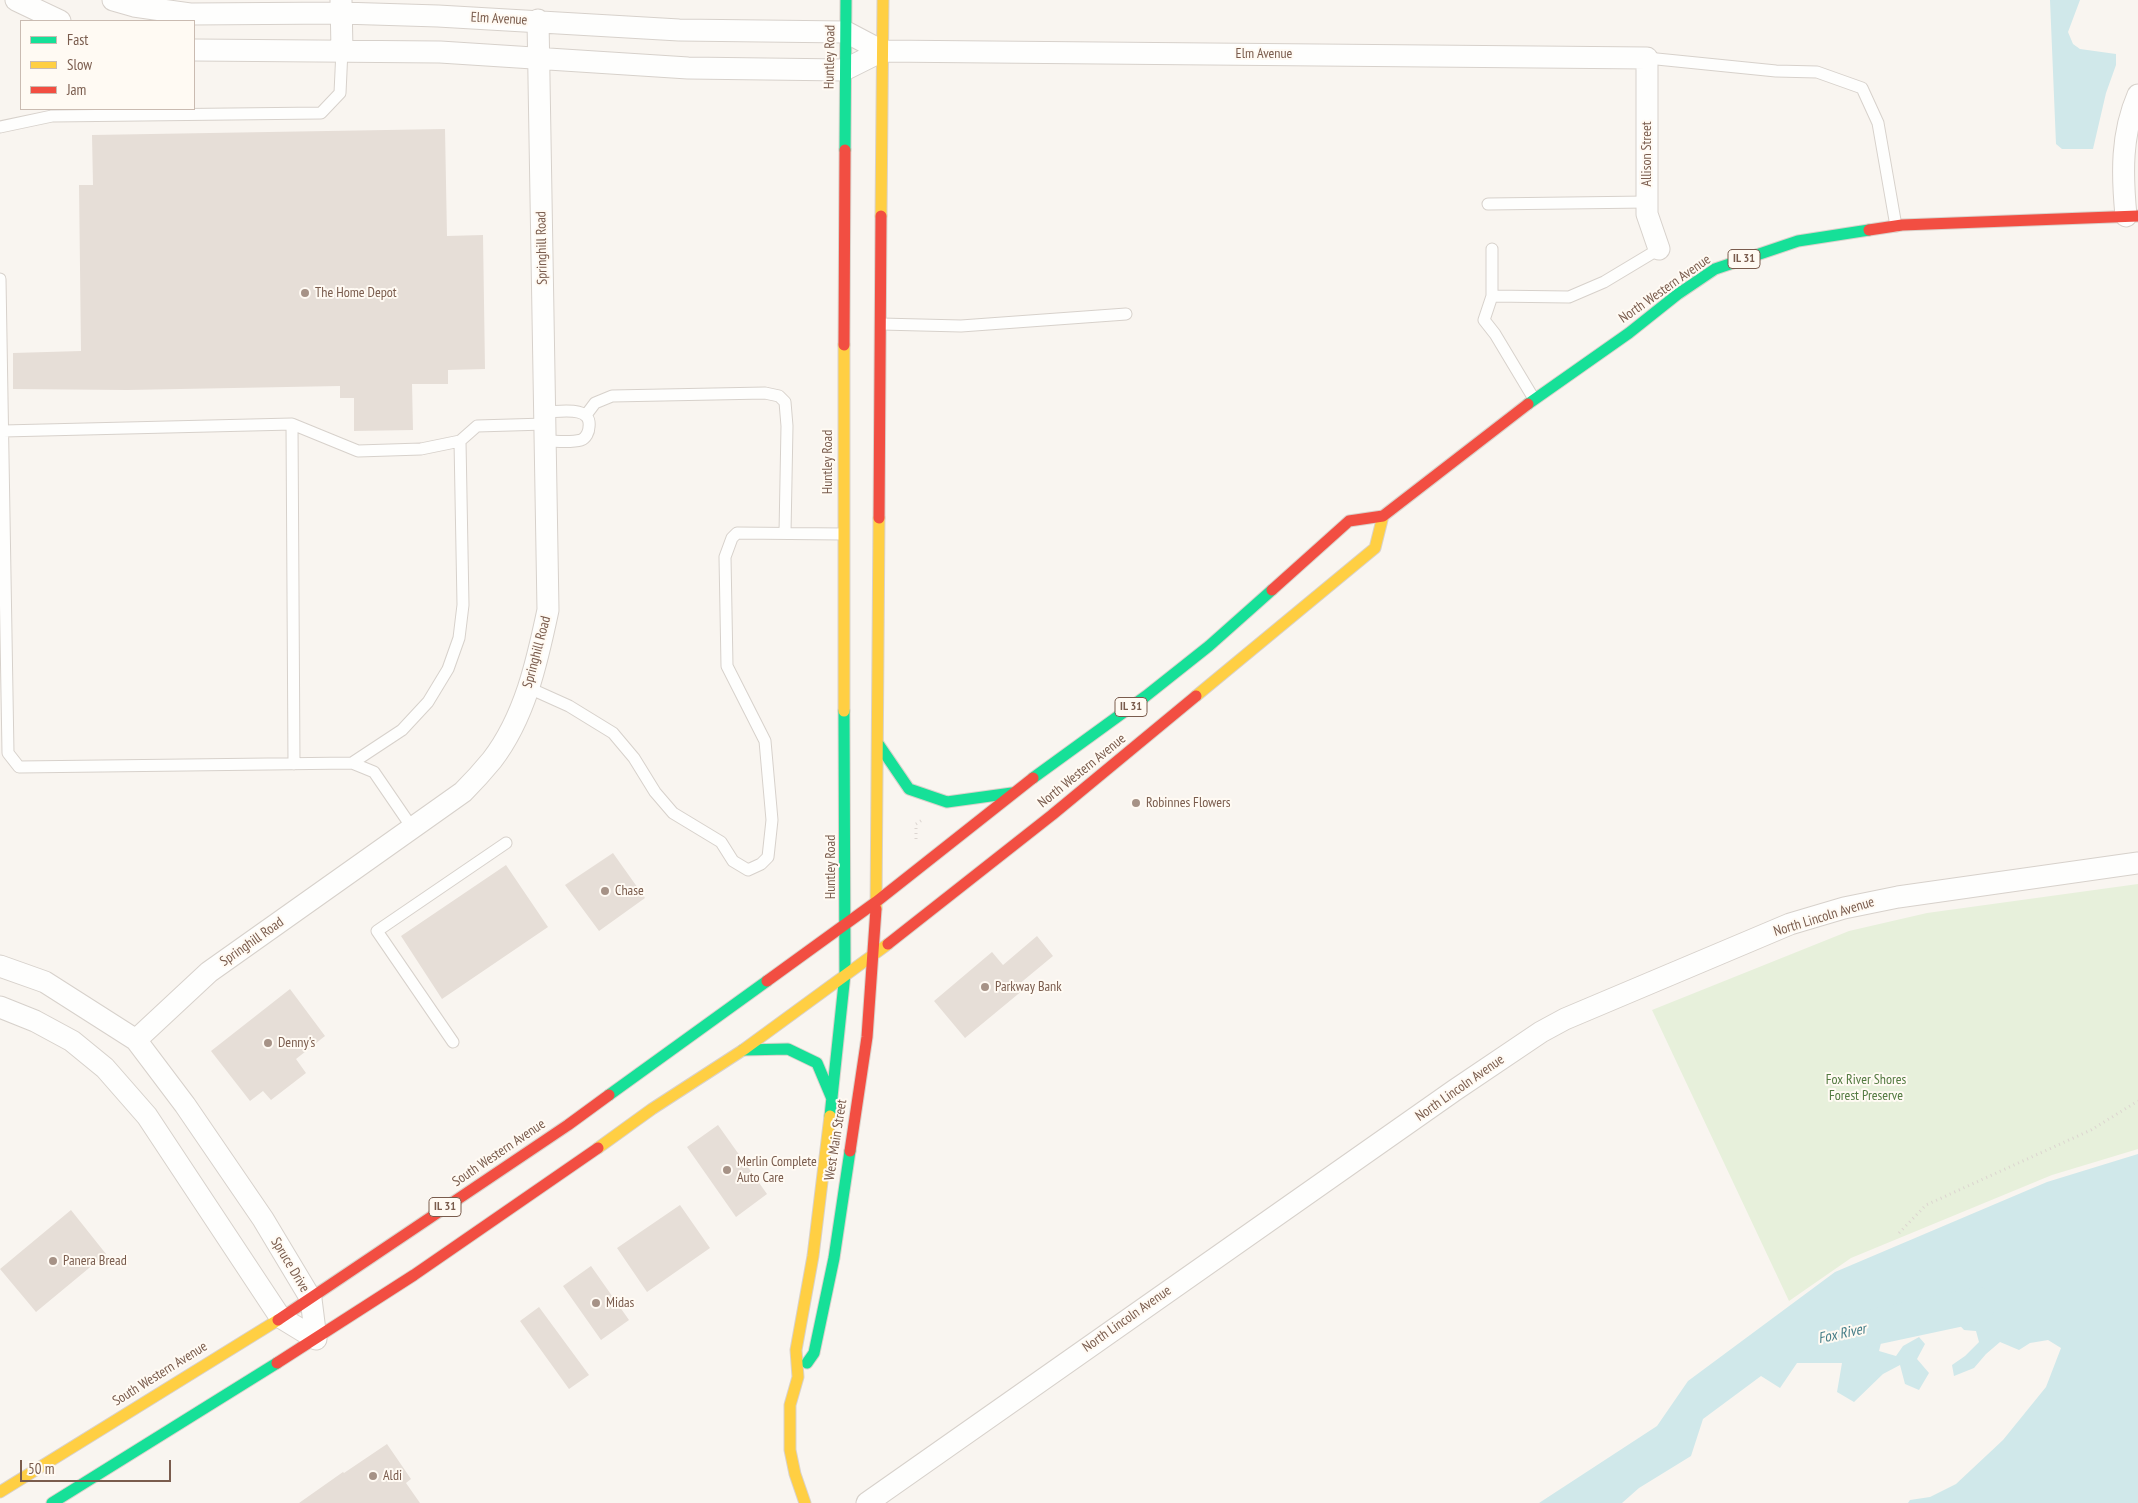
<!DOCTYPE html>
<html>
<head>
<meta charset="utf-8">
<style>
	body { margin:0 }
	#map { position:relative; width:2138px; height:1503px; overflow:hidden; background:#f9f5f0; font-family:"PT Sans Narrow",sans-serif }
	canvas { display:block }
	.legend { position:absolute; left:20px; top:20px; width:175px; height:90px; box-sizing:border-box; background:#fffaf3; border:1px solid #cabbb1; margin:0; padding:6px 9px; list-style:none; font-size:15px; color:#7a5c4d }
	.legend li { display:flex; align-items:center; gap:10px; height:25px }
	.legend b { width:25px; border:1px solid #cabbb1 }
	.scale { position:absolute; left:20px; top:1460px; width:151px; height:22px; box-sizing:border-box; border:2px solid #7a5c4d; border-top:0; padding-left:6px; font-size:15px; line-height:18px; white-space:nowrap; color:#7a5c4d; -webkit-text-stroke:4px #fffaf3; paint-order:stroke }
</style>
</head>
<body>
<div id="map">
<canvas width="2138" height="1503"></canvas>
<ul class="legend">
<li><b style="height:6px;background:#16e098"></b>Fast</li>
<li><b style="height:6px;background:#ffcf43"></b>Slow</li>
<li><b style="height:6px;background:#f24e42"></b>Jam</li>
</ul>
<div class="scale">50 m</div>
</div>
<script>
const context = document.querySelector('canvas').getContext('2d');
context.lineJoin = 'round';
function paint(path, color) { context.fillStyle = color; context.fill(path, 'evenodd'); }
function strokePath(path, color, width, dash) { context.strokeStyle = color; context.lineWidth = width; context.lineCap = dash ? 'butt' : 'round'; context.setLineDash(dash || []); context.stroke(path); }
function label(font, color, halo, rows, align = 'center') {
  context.font = font + ' "PT Sans Narrow",sans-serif'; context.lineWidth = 4; context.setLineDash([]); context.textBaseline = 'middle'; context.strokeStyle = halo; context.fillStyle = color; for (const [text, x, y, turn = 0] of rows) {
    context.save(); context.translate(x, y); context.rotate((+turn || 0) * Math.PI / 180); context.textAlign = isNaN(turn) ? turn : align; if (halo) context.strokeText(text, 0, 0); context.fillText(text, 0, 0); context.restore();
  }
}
const green = new Path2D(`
	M2138,884v265l-86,26 -201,83 -62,43 -137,-291 197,-79 78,-18z`);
const water = new Path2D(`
	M2050,0h30l-12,32 5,12 7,5 36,5v11l-10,28 -13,56h-31l-6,-5z
	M2138,1154v349h-230l2,-3 20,-3 26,-13 47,-44 43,-53 15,-39 -13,-8 -18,3 -11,7 -19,-8 -14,12 -12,14 -20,8 -2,-11 13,-9 14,-14 -3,-11 -12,-1 -9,-10 -24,5 -2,-16 -19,9 -11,1 -16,16 -4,16 17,5 7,-10 16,-9 6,7 -8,15 12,14 -10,17 -14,-6 -5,-19 -17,9 -29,28 -17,-10 5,-29h-45l-17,25 -19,-12 -58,43 -12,37 -52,32 -17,15h-83l118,-77 31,-45 147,-109 212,-90z`);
const river = new Path2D(`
	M1846,1333l131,-28`);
const building = new Path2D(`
	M445,129l2,107 36,-1 2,134 -37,1v14h-36l1,46 -59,1v-33h-14v-12l-213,4 -114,-1v-36l68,-2 -2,-166h14l-1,-50z
	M613,853l32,45 -46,33 -34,-46z
	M506,865l42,62 -106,72 -41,-63z
	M1037,936l16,20 -35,29 5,5 -58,48 -31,-37 58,-49 11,13z
	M290,989l35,47 -29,23 10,14 -35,27 -8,-9 -13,10 -39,-50z
	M718,1125l49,69 -31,23 -49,-70z
	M680,1205l30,43 -63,44 -30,-44z
	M71,1210l35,44 -70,58 -36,-43z
	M591,1266l38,54 -28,20 -38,-54z
	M539,1307l50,68 -20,14 -49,-68z
	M387,1444l24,35 -5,4 14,20h-121l44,-31 1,1z`);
const path = new Path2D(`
	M916,839v-15l6,-4
	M1899,1233l27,-28 165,-75 47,-29`);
const lane = new Path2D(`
	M1647,58l129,13 41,1 45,16 16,35 18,103
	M0,127l52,-11 269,-3 19,-20 2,-43
	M1488,204l159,-2
	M1492,249v47l-8,24 11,14 39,65
	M0,279l8,474 11,14 333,-4 22,9 39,57
	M1492,296l77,1 35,-15 55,-33
	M881,324l80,2 165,-12
	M545,412c14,0 47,-7 44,15 0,5 -3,11 -8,13 -10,3 -25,1 -35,1
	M586,415l9,-12 17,-7 153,-3 14,3 6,6 2,24 -2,107
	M292,424l2,340
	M3,431l289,-7 66,27 63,-2 39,-8
	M529,688l40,18 44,27 21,25 21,34 18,21 48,29 12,19 15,9 13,-6 7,-7 4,-37 -7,-79 -38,-75 -2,-109 7,-19 5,-5 106,1
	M352,763l50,-33 26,-28 20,-33 11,-31 4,-33 -3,-164 17,-15 68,-2
	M453,1042l-76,-111 129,-88`);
const street = new Path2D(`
	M16,0l44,21
	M113,0l21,6 56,8 151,-1 97,3 241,14 167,2 36,19 765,7v156l12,35
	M341,0l1,50
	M194,50l246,2 248,16 156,2 38,-19
	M2126,216c-4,-42 -5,-82 12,-121
	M0,966l45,16 91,58 49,65 78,114 48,80 5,40
	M0,1007l35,14 37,20 33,27 42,48 133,201 36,22
	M136,1040l73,-68 254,-180c10,-10 20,-21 29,-32 33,-43 45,-98 56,-150l-10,-590
	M867,1503l588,-413 86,-58 24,-13 225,-95 54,-16 54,-11 240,-34`);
const fast = new Path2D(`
	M845,150l1,-150
	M1528,404l101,-71 49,-39 37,-25 83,-28 71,-11
	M879,745l30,44 38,13 65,-9
	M1033,778l113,-82 63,-50 63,-56
	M743,1050l45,-1 29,14 16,38
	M609,1095l158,-114
	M830,1116l15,-142 -1,-263
	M807,1363l7,-10 20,-95 16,-107
	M52,1503l225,-140`);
const slow = new Path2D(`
	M881,216l2,-216
	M844,345v366
	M1196,696l179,-148 8,-32
	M876,909l3,-391
	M598,1148l54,-39 91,-59 145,-106
	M0,1492l278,-172
	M805,1503l-10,-29 -5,-24v-45l8,-28 -2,-27 17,-94 17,-140`);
const jam = new Path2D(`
	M1869,230l33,-5 236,-9
	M844,345l1,-195
	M879,518l2,-302
	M1272,590l77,-69 34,-5 145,-112
	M888,944l164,-129 144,-119
	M767,981l109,-79 157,-124
	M850,1151l17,-114 9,-128
	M278,1320l290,-195 41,-30
	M277,1363l137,-88 184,-127`);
const markers = [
	[305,293,5,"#a69286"],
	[1136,803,5,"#a69286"],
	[605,891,5,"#a69286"],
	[985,987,5,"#a69286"],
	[268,1043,5,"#a69286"],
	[727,1170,5,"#a69286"],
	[53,1261,5,"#a69286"],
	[596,1303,5,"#a69286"],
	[373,1476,5,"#a69286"]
];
const shields = [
	[1744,259,32],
	[1131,707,32],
	[445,1207,32]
];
const shieldNames = [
	["IL 31",1744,259],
	["IL 31",1131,707],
	["IL 31",445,1207]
];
const streetNames = [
	["Elm Avenue",499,19,3],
	["Elm Avenue",1264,54],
	["Huntley Road",830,57,-89],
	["Allison Street",1647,154,-90],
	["Springhill Road",542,248,-91],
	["North Western Avenue",1665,289,-35],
	["Huntley Road",828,462,-90],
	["Springhill Road",537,652,-75],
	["North Western Avenue",1082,771,-39],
	["Huntley Road",831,867,-90],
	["North Lincoln Avenue",1824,917,-17],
	["Springhill Road",252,942,-35],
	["North Lincoln Avenue",1460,1088,-35],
	["West Main Street",836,1140,-81],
	["South Western Avenue",499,1153,-34],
	["Spruce Drive",290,1265,59],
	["North Lincoln Avenue",1127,1319,-35],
	["South Western Avenue",160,1374,-32]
];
const poiNames = [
	["The Home Depot",315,293],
	["Robinnes Flowers",1146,803],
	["Chase",615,891],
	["Parkway Bank",995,987],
	["Denny's",278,1043],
	["Merlin Complete",737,1162],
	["Auto Care",737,1178],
	["Panera Bread",63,1261],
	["Midas",606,1303],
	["Aldi",383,1476]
];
const parkNames = [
	["Fox River Shores",1866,1080],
	["Forest Preserve",1866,1096]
];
const waterNames = [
	["Fox River",1842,1334,-12]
];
paint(green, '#e7f0db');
paint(water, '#d0e8ea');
strokePath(river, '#d0e8ea', 36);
paint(building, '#e6ded7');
strokePath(lane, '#d7d1cb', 13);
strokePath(street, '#d7d1cb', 23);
strokePath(fast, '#d9d2cb', 13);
strokePath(slow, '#d9d2cb', 13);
strokePath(jam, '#d9d2cb', 13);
strokePath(path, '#dcd5d0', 3, [1, 4]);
strokePath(lane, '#fefefd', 11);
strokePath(street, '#fefefd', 21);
strokePath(fast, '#16e098', 11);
strokePath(slow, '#ffcf43', 11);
strokePath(jam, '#f24e42', 11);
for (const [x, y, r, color] of markers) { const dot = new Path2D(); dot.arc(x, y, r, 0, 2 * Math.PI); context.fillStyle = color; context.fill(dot); strokePath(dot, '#fffaf3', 2); }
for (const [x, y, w] of shields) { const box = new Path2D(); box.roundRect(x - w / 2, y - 9.5, w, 19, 4); context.fillStyle = '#fffaf3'; context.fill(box); strokePath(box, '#7a5c4d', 1); }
label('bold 12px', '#7a5c4d', null, shieldNames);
label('14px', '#7a5c4d', '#fffaf3', streetNames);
label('14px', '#7a5c4d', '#fffaf3', poiNames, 'left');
label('14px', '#537a41', '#fffaf3', parkNames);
label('italic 15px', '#437c86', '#fffaf3', waterNames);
</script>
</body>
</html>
